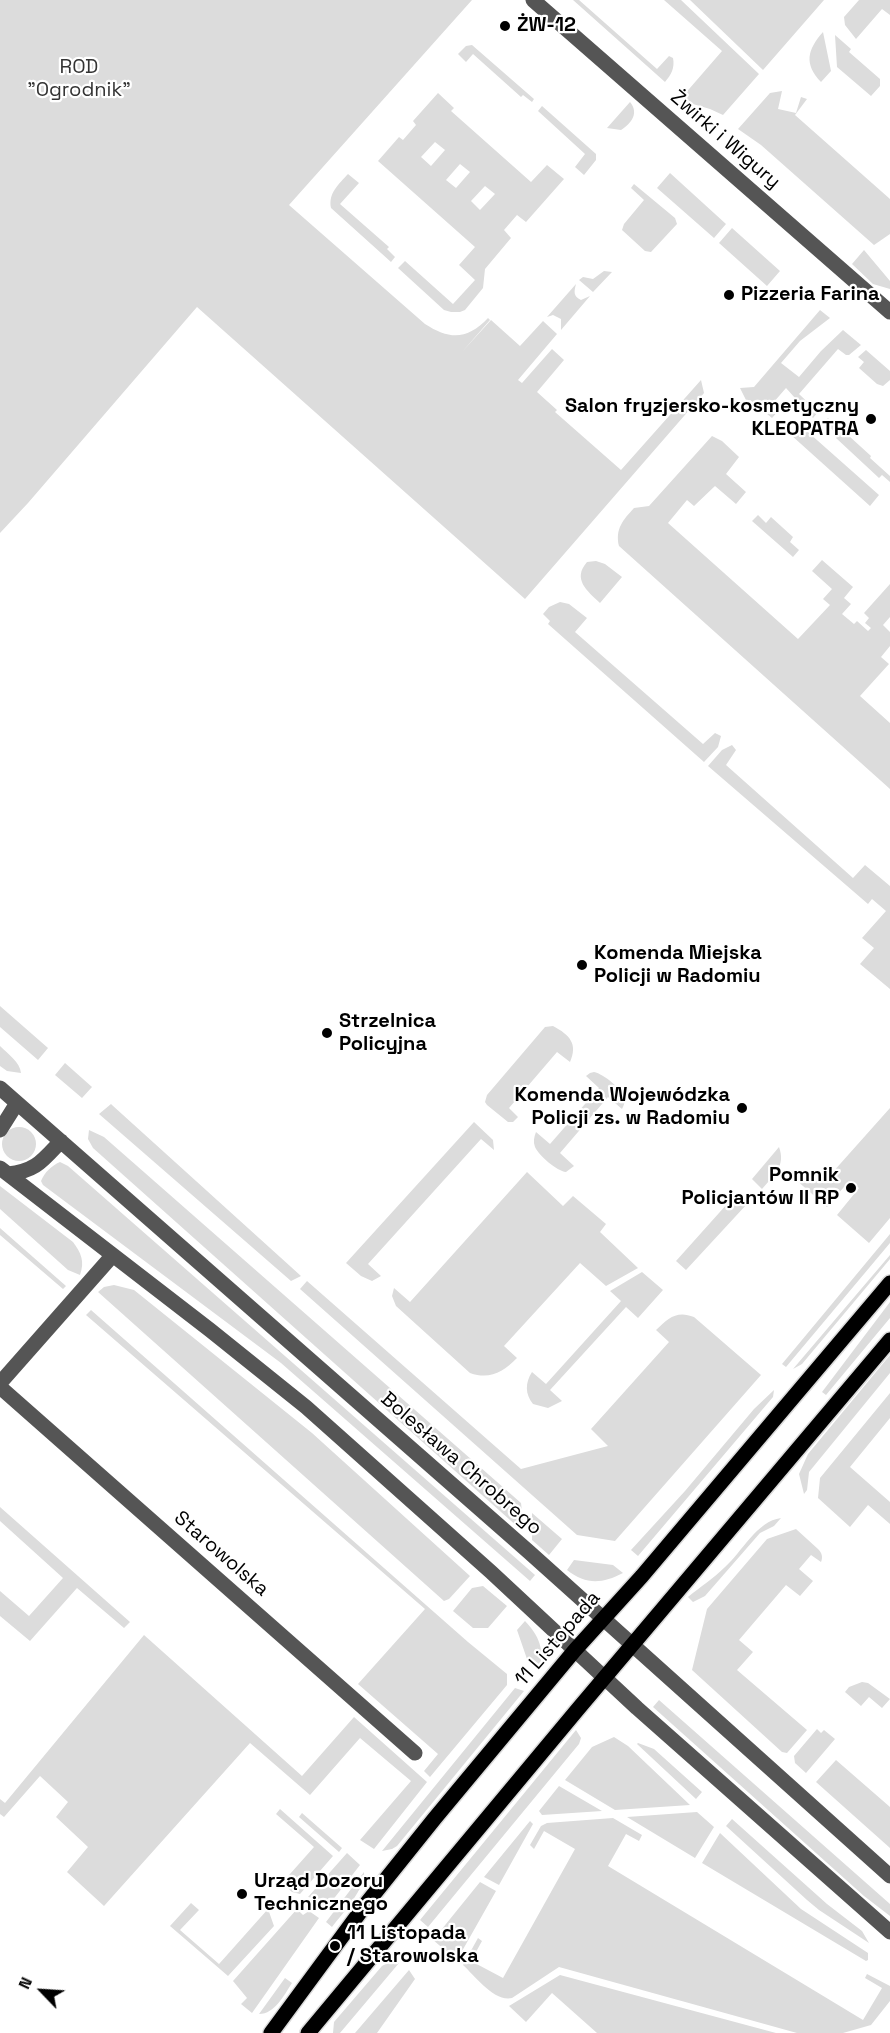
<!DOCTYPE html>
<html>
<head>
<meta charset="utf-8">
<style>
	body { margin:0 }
	#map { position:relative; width:890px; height:2033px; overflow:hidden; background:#fff; font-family:"Space Grotesk",sans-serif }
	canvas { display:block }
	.north { position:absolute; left:12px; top:1961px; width:60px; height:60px; -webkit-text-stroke:4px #fff; paint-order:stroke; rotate:295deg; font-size:16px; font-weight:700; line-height:24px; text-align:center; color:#000 }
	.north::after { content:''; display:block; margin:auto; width:21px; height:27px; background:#000; clip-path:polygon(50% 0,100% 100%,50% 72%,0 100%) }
</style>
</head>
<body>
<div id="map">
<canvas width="890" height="2033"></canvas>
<div class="north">N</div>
</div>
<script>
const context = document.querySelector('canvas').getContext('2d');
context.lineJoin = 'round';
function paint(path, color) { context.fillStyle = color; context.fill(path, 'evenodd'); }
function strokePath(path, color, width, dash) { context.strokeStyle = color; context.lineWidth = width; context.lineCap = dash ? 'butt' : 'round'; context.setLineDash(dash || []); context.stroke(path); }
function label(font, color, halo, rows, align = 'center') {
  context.font = font + ' "Space Grotesk",sans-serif'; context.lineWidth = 4.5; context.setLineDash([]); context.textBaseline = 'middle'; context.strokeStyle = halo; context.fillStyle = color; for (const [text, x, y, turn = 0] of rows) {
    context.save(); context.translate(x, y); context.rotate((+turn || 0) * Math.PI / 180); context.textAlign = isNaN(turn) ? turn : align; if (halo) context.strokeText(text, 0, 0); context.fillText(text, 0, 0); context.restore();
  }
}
const green = new Path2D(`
	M0,0h472l-183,205 136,119c25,16 42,16 63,-6l2,2 -28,32 29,-32 29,26 23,-25 14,13 -39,46 4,3 30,-34 12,11 -27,32 20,18 -2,2 66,58 80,-90 3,13 -179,206 -328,-292 -169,196 -28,30z
	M573,0h6l78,69 12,-13 4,2c2,10 -2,17 -8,24z
	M664,0h17l78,74 -36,41 -13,-6 -17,-5 -10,-8 39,-45z
	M690,0h134l-61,70z
	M859,0h31v15l-8,-6 -26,30 -11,-14 -1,-8z
	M823,32l8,39 -10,11c-17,-18 -14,-32 2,-50z
	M835,35l16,14 -2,3 31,27v7l-9,10 -34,-29z
	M472,45l62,54 -2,3 -9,-7 -2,2 -48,-43 -7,8 -8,-8 8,-8z
	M782,91l-4,18 18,4 5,-16 6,2 -12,16 95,84v35l-16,11 -113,-100 -23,-16 32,-36z
	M438,93l16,15 -3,3 80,71 16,-17 17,14 -38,43 -9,-7 -13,15 7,8 -26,31 -2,19 -18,22 -5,2h-9l-7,-2 -46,-42 7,-7 48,43 22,-24 -16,-15 16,-18 -97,-86 21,-24 4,3 13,-15 -3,-4zM435,142l10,8 -14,16 -10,-9zM460,164l10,8 -14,16 -10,-8zM485,186l10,8 -15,16 -9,-9z
	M630,102c9,11 2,21 -9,28l-14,-2z
	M542,106l54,48v6l-12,15 -9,-8 10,-13 -47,-43z
	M670,173l56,51 -12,14 -57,-50z
	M348,174l11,9 -19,21 49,43 -2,2 8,8 -4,5 -60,-54c-3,-15 8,-24 17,-34z
	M634,184l41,34 2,6 -26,28 -6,-1 -23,-21 2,-6 20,-24 -13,-12z
	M732,228l48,43 -13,15 -48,-43z
	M864,250l26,31v8l-17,-5 -21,-20z
	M604,271l8,1 -19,20 -14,-12 4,-3 10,2z
	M576,284c-2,8 -3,12 5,16l9,-4 -29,34v-11l-8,-4 -6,2z
	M820,310l10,8 -30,23 -19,22 18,14 22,-26 22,-21 18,15 -12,10h-3l-8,-6 -39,45 19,18 -5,6 -27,-30 -13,15 7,6 -8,9 -22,-18 -3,2 -7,-14 14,-1z
	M866,350l24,21v9l-7,6 -6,-2 -18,-16 5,-6 -6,-5z
	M828,418l2,2 -1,1 18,16 2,-1 22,20 -1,2 20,18v6l-8,-7 -3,3 -43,-40 2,-3 -14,-13z
	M800,425l79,70 -9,11 -79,-71z
	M712,436l10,5 17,16 -13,17 20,18 -10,12 -21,-18 -21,20 -7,-6 -19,23 130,116 32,-34 -7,-6 9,-10 -20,-18 10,-11 31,27 -9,11 7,6 -9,10 12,10 3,-3 11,10 3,-3 -6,-5 4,-5 -5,-5 26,-29v33l-7,8 7,7v14l-9,11 8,7 -29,32 30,27v66l-271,-243c-4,-17 4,-26 15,-38l15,-2z
	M758,515l8,8 5,-6 22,20 -3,5 9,8 -6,7 -41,-36z
	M596,561l9,3 17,13 -22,26c-13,-12 -28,-24 -13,-41z
	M560,602l9,2 18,14 -12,14 128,112 12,-11 6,3 -3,11 -14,15 -156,-138 2,-3 -7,-7 6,-7z
	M732,745l4,5 -10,15 127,113 12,-13 25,21v103l-30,-25 14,-16 -12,-10 24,-27 -14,-12 -4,5 -160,-138 14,-16z
	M0,1006l48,42 -10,12 -38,-33z
	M553,1026c17,9 25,18 17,36l-13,-10 -48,56 9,9 -5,5h-5l-21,-17 -2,-3 2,-7 58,-68z
	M0,1046c8,8 20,16 21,27l-14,-2 -7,-5z
	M65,1063l27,24 -10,11 -27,-23z
	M594,1072c10,2 28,17 30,27 1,4 0,6 -2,10l-14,-12 -48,56 14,13 -8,6c-9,-1 -27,-16 -31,-25 -2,-5 -1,-10 1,-15l14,12 49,-56 -13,-12 4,-3z
	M111,1104l1,1 189,171 -10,5 -192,-167z
	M890,1108v110l-21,25 -32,-28 22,-27 -10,-7 -22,26 -32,-28c11,-5 19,-4 29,3z
	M474,1122l19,18 1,10 -13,-11 -113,125 13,12 -9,5 -11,-5 -15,-13z
	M2 1144a17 17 0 1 1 34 0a17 17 0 1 1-34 0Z
	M89,1130l15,7 417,366 2,17 -4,8 -426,-380 -5,-9z
	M779,1147c7,19 -5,28 -17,42l-10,-10z
	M60,1162l8,4 467,409 -5,6 -249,-218 -238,-178 -2,-4c4,-9 10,-15 19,-19z
	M527,1172l36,34 10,-10 33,28 -6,8 38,36 -32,18 -26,-23 -76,83 13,12c-14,14 -27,22 -47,15l-74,-67 -4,-10 2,-8 16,14z
	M0,1186l73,56c8,11 12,19 7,33l-12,-5 -68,-61z
	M736,1194l11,10 -61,66 -10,-9z
	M0,1228l66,58 -3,3 -63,-54z
	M890,1234v9l-104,124 -4,-3z
	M890,1255v4l-88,105 -9,5z
	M642,1272l21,18 -25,28 -12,-11 -76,83 12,11 -14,7 -15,-4c-8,-10 -8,-21 -1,-32l14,12 75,-83 -11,-10z
	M307,1281l214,188 87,-23 -17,-17 78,-87 -13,-12c12,-12 21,-20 38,-13l67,58 -146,166 -38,-6 -277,-246z
	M114,1285l20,5 178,143 158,143 -21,23 -5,2 -346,-309 6,-5z
	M890,1302v16l-64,77 -4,-3z
	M91,1310l377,332 39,32v11l-77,92 -6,-6 14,-17 -80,-70 67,-75 -339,-294z
	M890,1355v18l-81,99 -2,18 -3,4 -5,-20 9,-20z
	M774,1390l-1,7 -135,159 -7,-6 54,-59 69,-82z
	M890,1393v25l-40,49 40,35v22l-22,-19 -18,22 -32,-29 2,-20z
	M0,1507l130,115 -6,6 -47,-40 -47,53 -30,-25v-25l29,25 34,-38 -63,-57z
	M532,1513l30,26 -13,16 -17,-15z
	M781,1518l-7,8 -14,7 -55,63 -12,6 -5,-5c12,-10 26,-19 37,-30 17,-15 32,-46 56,-49z
	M796,1529l22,20c4,4 5,8 3,13l-10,-7 -12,14 14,12 -13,15 -14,-11 -47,55 14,12 -16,18 70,60 -20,23 -5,-1 -90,-82 15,-61 60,-70z
	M574,1560l39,5 10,8c-21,11 -37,12 -56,-3z
	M483,1586l24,20 -19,22h-15l-20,-17 19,-23z
	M525,1621c14,15 20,28 14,49l-12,-11 -10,-29z
	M144,1635l158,141 52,-59 73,65 -53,67 -14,-9 51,-59 -51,-43 -50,57 -60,-52 -146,163 -37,-34 21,-25 -32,-30 12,-15 -28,-26 -36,41 -4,-3v-15l5,4z
	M862,1682l6,1 22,16 -8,9 -13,-11 -8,9 -16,-14 4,-5z
	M515,1688l9,3 -127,155 -5,3 -10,2z
	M659,1700l231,204v12l-26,-20 -211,-189z
	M817,1729l4,4 3,-3 11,9 -29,34 -11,-10 -1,-7z
	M576,1730l5,8 -2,6 -151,183 -8,-7z
	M614,1737l14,9 62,59 -75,5 -50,-30 27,-33z
	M638,1743l16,6 48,43 -6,7 -59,-55z
	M836,1760l54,47v41l-74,-66z
	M559,1786l43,25 -60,4 -3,-4z
	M280,1809l53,47 -33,38 -8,-2 -10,-9 32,-36 -38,-33z
	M697,1812l17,15 -19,31 -68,-41z
	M302,1813l40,35 -3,4 -40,-35z
	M613,1818l29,17 -3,6 -13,-7 -18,32 255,154 19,-32 -17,-10 2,-4 23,12v15l-19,24 -28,8h-46l-238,-66 -47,31c-18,4 -37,-22 -49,-33l15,-27 4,3 -11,20 32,17 72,-129 -31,-18 -10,18 -4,-4 11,-19 6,-3z
	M732,1819l95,85 35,27 7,12 -50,-33 -12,-10 -81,-74z
	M530,1821l3,3 -34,61 -15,-8z
	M720,1833l81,76 67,44v7l-2,1 -164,-98z
	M347,1853l13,12 -28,36 -24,-4z
	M364,1872c2,16 -22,42 -32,55l-6,-5z
	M480,1882l16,9 -39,69 -24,-20z
	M191,1903l8,7 -19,20 39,34 49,-55 6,17 -46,50 -58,-50z
	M297,1909l6,6 6,-4 10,7 -67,95 -11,-9 6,-6 -14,-17z
	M389,1962l10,1 -59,70h-7l1,-11 48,-56z
	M409,1970l6,9 -38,54h-22z
	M560,1975l216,58h-179l-45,-40 -26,29 -17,-16z
	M285,1978l7,5c-8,12 -17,31 -33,31z`);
const minor = new Path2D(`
	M533,0l357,312
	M0,1088l529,464 361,324
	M0,1130l17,-27
	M0,1168l210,162 96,77 185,165 146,136 253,224
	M8,1174c28,-3 34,-13 53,-33
	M0,1383l113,-128
	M0,1387l415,366`);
const major = new Path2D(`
	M271,2033l95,-129 69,-86 140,-168 67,-74 248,-293
	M308,2033l270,-324 312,-369`);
const markers = [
	[505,26,6,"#000"],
	[729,295,6,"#000"],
	[871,419,6,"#000"],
	[582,965,6,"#000"],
	[327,1033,6,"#000"],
	[742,1108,6,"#000"],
	[851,1188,6,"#000"],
	[242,1894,6,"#000"],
	[335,1946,6,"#000"]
];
const poiNames = [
	["ŻW-12",517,26],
	["Pizzeria Farina",741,295],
	["Salon fryzjersko-kosmetyczny",859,407,"right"],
	["KLEOPATRA",859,430,"right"],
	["Komenda Miejska",594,954],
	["Policji w Radomiu",594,977],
	["Strzelnica",339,1022],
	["Policyjna",339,1045],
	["Komenda Wojewódzka",730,1096,"right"],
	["Policji zs. w Radomiu",730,1119,"right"],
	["Pomnik",839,1176,"right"],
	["Policjantów II RP",839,1199,"right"],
	["Urząd Dozoru",254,1882],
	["Technicznego",254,1905],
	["11 Listopada",347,1934],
	["/ Starowolska",347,1957]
];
const parkNames = [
	["ROD",79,68],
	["\"Ogrodnik\"",79,91]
];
const streetNames = [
	["Żwirki i Wigury",725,140,41],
	["Bolesława Chrobrego",461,1464,41],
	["Starowolska",221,1554,41],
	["11 Listopada",558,1639,-49]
];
paint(green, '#dcdcdc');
strokePath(major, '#dbdbdb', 18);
strokePath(minor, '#555', 15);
strokePath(major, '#000', 15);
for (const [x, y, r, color] of markers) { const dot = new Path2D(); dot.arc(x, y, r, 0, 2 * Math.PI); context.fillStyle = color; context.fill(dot); strokePath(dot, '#fff', 2); }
label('bold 20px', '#000', '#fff', poiNames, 'left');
label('20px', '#333', '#fff', parkNames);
label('20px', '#000', '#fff', streetNames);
</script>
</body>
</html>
